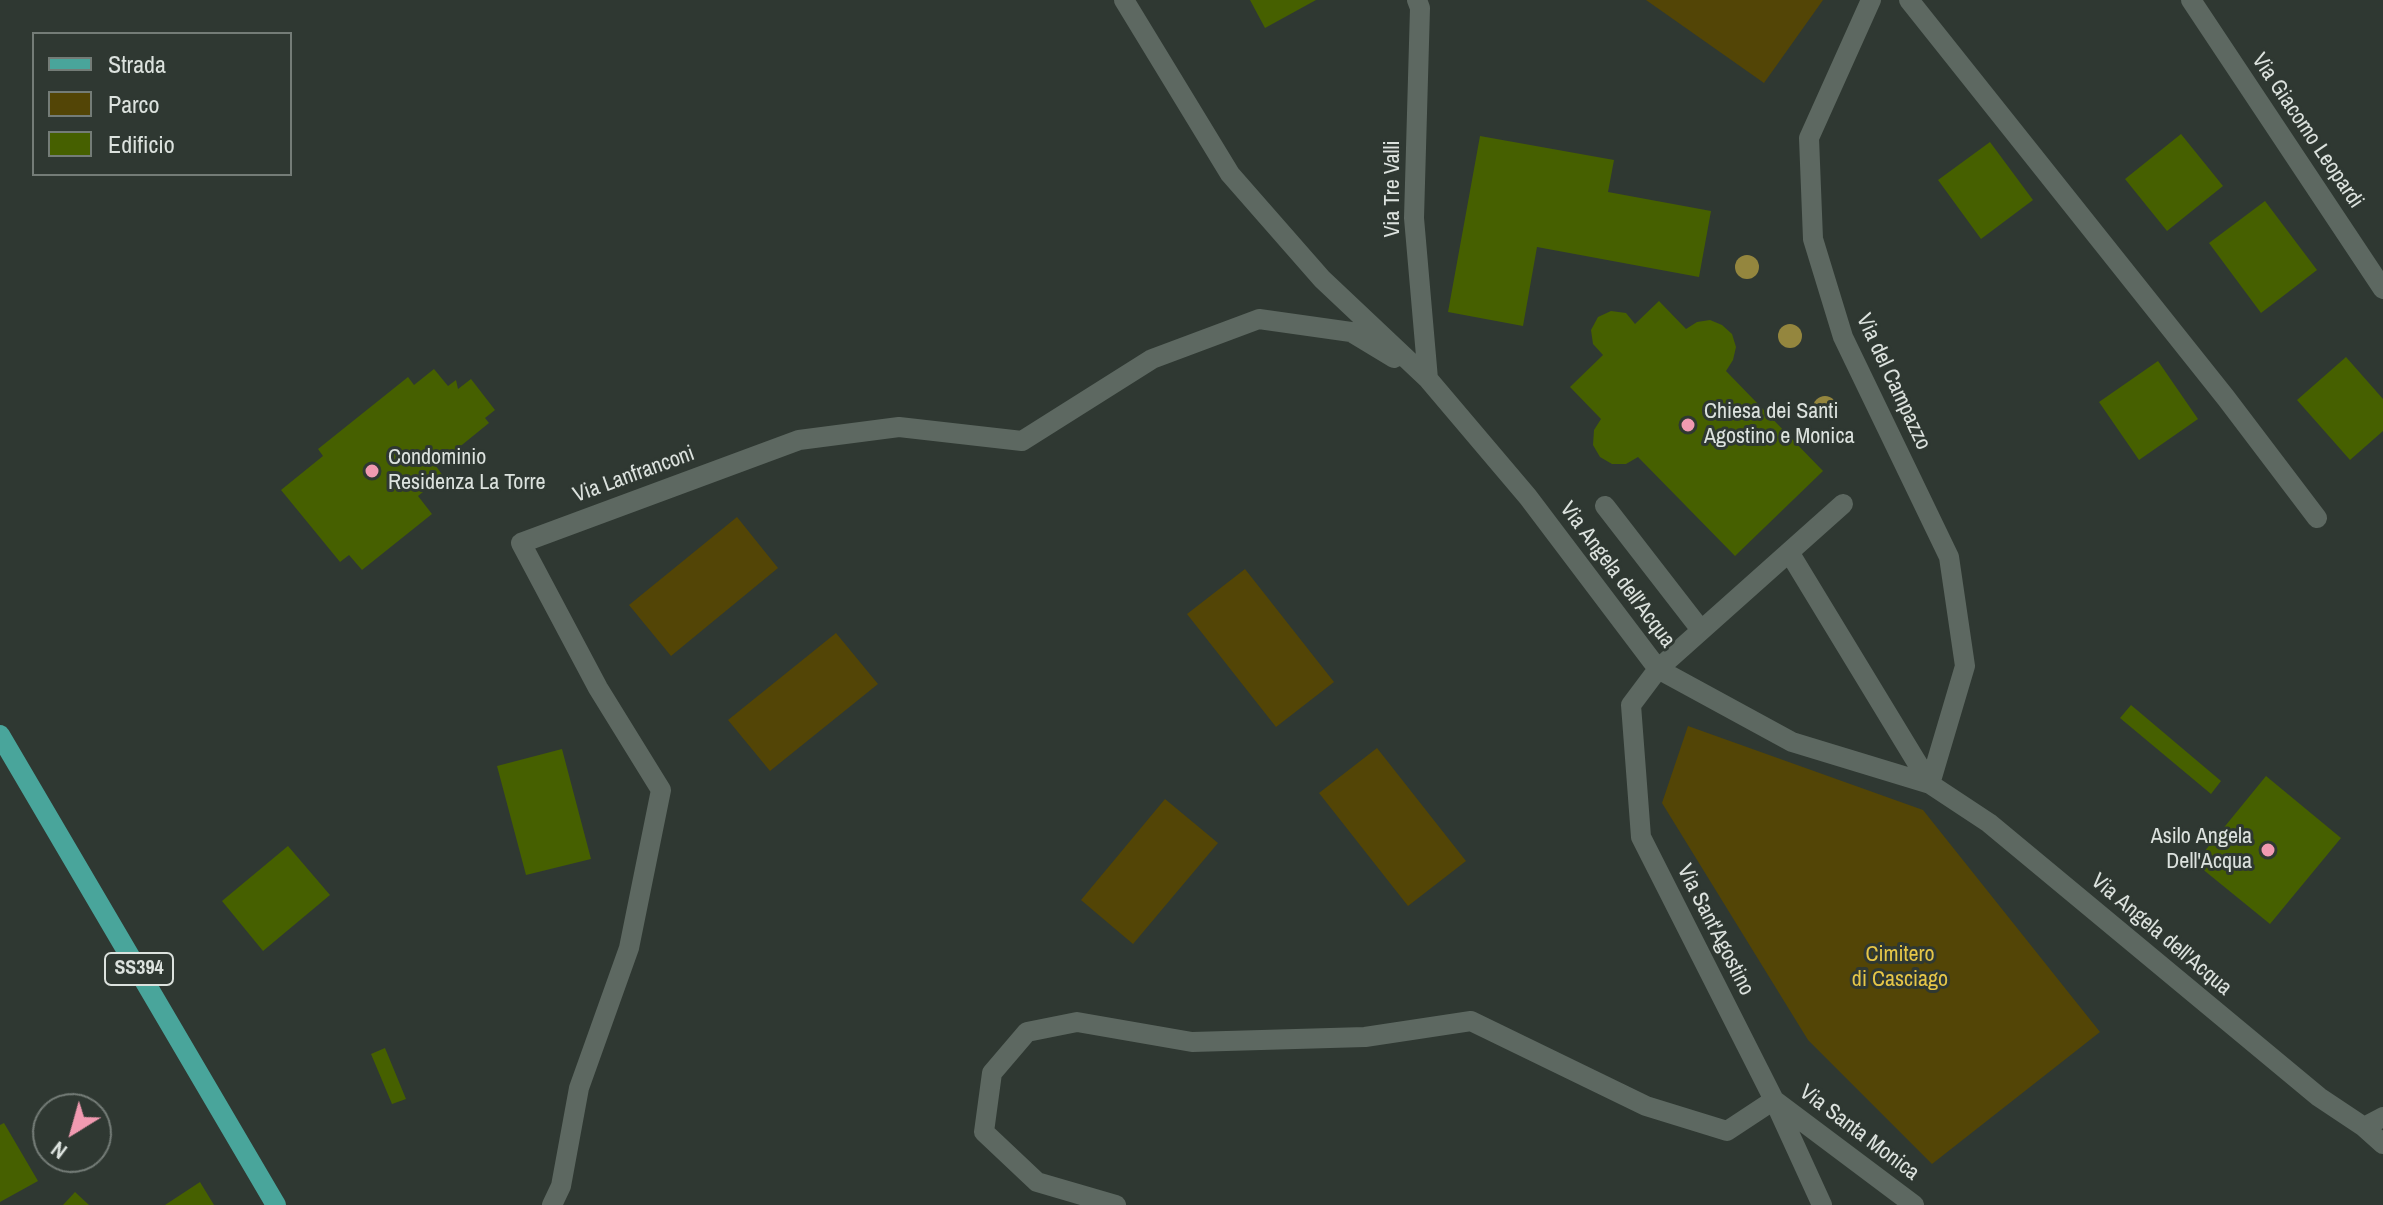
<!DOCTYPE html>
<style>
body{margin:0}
#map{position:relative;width:2383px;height:1205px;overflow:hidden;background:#2f3832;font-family:"Archivo Narrow",sans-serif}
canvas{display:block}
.legend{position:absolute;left:32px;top:32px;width:260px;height:144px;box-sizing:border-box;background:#2f3832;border:2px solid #747c77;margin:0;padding:10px 14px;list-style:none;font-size:24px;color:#dce2de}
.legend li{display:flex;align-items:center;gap:16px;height:40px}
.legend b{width:40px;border:2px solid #747c77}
.north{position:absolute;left:32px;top:1093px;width:80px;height:80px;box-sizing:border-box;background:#2f3832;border:2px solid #747c77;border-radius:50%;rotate:217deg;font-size:22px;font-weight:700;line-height:32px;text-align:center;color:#dce2de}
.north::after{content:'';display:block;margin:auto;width:28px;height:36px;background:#f19ab1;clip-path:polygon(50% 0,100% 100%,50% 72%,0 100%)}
</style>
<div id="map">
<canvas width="2383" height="1205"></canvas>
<ul class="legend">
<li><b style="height:10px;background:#49a59b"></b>Strada</li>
<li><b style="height:22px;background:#534506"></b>Parco</li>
<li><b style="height:22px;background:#466000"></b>Edificio</li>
</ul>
<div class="north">N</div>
</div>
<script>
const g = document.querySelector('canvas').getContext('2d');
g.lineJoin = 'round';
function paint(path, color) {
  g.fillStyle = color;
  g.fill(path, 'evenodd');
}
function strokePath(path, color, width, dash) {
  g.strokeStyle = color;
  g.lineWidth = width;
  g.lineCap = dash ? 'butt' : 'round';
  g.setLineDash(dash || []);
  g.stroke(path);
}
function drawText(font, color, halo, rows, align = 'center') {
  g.font = font + ' "Archivo Narrow",sans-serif';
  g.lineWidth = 6;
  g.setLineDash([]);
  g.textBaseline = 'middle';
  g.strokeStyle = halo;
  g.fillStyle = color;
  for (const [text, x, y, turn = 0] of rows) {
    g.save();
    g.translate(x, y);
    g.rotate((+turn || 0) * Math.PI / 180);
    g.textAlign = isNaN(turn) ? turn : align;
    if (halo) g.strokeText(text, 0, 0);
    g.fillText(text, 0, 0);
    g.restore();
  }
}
paint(new Path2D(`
 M 1646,0 L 1823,0 L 1764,83 Z
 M 737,517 L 778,568 L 671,656 L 629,605 Z
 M 1245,569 L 1334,682 L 1276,727 L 1187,614 Z
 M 836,633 L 878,684 L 770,771 L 728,720 Z
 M 1688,726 L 1923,810 L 2100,1032 L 1932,1164 L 1808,1040 L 1662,803 Z
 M 1377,748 L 1466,861 L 1408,906 L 1319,793 Z
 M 1165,799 L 1218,843 L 1133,944 L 1081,900 Z`), '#534506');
paint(new Path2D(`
 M 1250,0 L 1316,0 L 1265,28 Z
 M 2181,134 L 2223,186 L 2167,231 L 2125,179 Z
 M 1480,136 L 1614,160 L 1608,192 L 1711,211 L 1699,277 L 1537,247 L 1523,326 L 1448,312 Z
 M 1990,142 L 2033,200 L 1981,239 L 1938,180 Z
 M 2265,201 L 2317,270 L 2261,313 L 2209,243 Z
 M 1659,301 L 1686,329 L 1697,322 L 1710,320 L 1722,325 L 1732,334 L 1736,347 L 1733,360 L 1726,371 L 1823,471 L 1735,556 L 1638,457 L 1626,464 L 1612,464 L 1600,457 L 1593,445 L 1594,430 L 1601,419 L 1570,387 L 1603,355 L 1593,344 L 1591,330 L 1598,317 L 1611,311 L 1626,313 L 1635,324 Z
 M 2346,357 L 2383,399 L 2383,431 L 2350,460 L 2297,400 Z
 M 2158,361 L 2198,419 L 2139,460 L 2099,402 Z
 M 434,369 L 448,386 L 456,380 L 458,389 L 471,379 L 495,410 L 485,418 L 489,423 L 436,466 L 443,476 L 418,496 L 432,514 L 362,570 L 349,555 L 340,562 L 281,490 L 323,456 L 318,449 L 408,377 L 414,385 Z
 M 2131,705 L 2221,781 L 2211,794 L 2120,718 Z
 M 562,749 L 591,859 L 526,875 L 497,766 Z
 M 2266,776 L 2341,838 L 2270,924 L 2195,863 Z
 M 288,846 L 330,895 L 263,951 L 222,901 Z
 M 385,1048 L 406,1099 L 392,1104 L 371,1054 Z
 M 4,1123 L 38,1181 L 0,1202 L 0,1125 Z
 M 200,1182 L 214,1205 L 165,1205 Z
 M 75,1192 L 89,1205 L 63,1205 Z`), '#466000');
strokePath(new Path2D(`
 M 1124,0 L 1230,174 L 1322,279 L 1428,379 L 1528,497 L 1658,669 L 1792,742 L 1930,784 L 1989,823 L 2319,1097 L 2364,1127 L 2383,1144
 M 1417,0 L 1420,8 L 1414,218 L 1428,379
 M 1871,0 L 1809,138 L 1813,239 L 1843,337 L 1949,557 L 1965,666 L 1930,784
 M 1909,0 L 2226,398 L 2317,518
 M 2191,0 L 2383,289
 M 1605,506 L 1701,630
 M 1789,552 L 1930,784
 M 2364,1127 L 2383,1117
 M 552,1205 L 561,1186 L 579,1088 L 629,948 L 661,790 L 598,688 L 521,543 L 799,440 L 899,427 L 1022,441 L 1152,359 L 1259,319 L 1351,332 L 1394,358
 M 1116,1205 L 1037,1182 L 984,1132 L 992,1073 L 1027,1032 L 1077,1022 L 1192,1042 L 1365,1037 L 1471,1021 L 1646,1106 L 1727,1131 L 1774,1100 L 1914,1205
 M 1822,1205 L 1774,1100 L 1641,837 L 1631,705 L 1658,669 L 1843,504`), '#5d6861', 20);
strokePath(new Path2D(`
 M 0,735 L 276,1205`), '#49a59b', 20);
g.fillStyle = '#94863e';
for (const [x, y] of [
 [1747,267],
 [1790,336],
 [1825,408]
]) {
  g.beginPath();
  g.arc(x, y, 12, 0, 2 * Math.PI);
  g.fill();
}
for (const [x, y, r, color] of [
 [1688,425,8,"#f19ab1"],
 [372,471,8,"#f19ab1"],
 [2268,850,8,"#f19ab1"]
]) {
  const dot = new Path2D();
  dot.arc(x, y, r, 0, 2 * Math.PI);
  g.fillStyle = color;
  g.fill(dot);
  strokePath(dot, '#2f3832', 3);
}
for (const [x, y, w] of [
 [139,969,68]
]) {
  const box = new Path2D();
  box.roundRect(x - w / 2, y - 16, w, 32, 6);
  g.fillStyle = '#2f3832';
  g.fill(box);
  strokePath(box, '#dce2de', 2);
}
drawText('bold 20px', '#dce2de', null, [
 ["SS394",139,969]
]);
drawText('22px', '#dce2de', '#2f3832', [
 ["Via Giacomo Leopardi",2307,131,56],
 ["Via Tre Valli",1393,189,-90],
 ["Via del Campazzo",1893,382,65],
 ["Via Lanfranconi",634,475,-20],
 ["Via Angela dell'Acqua",1617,575,53],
 ["Via Sant'Agostino",1715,930,63],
 ["Via Angela dell'Acqua",2161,935,40],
 ["Via Santa Monica",1859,1133,37]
]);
drawText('22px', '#dce2de', '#2f3832', [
 ["Chiesa dei Santi",1704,412],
 ["Agostino e Monica",1704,437],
 ["Condominio",388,458],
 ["Residenza La Torre",388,483],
 ["Asilo Angela",2252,837,"right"],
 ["Dell'Acqua",2252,862,"right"]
], 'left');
drawText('22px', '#e6c647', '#2f3832', [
 ["Cimitero",1900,955],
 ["di Casciago",1900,980]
]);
</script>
